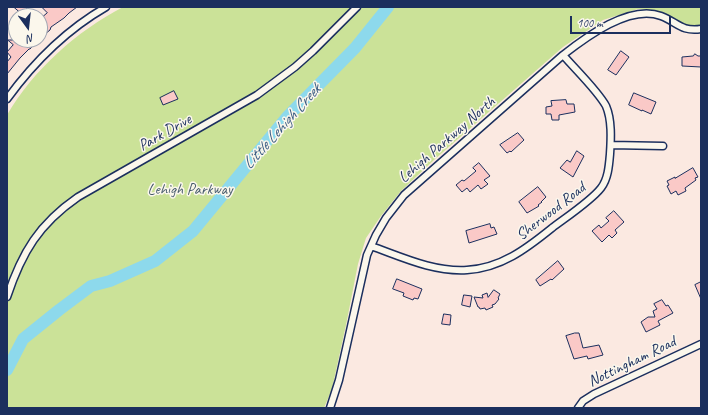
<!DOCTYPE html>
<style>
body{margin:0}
#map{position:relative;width:708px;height:415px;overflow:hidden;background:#fbe9e1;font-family:Caveat,sans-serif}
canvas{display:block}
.frame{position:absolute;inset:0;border:8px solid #1b2f5e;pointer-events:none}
.north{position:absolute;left:8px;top:8px;width:40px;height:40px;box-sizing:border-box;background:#fbf7ec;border:1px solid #a1a7b3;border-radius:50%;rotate:165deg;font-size:11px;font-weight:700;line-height:16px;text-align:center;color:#1b2f5e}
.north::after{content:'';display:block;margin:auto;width:14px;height:18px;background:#1b2f5e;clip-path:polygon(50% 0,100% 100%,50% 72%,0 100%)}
.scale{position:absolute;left:570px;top:16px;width:101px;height:18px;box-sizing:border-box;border:2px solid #1b2f5e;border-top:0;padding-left:5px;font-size:12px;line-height:14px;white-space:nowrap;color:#1b2f5e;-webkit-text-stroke:3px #fbf7ec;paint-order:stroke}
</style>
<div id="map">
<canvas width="708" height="415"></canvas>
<div class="frame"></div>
<div class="north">N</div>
<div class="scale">100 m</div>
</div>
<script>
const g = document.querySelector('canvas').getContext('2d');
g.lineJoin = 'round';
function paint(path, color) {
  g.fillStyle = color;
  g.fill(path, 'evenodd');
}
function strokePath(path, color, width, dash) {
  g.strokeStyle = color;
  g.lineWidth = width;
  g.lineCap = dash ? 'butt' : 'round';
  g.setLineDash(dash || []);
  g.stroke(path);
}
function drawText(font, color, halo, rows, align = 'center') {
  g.font = font + ' Caveat,sans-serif';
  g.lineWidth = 3;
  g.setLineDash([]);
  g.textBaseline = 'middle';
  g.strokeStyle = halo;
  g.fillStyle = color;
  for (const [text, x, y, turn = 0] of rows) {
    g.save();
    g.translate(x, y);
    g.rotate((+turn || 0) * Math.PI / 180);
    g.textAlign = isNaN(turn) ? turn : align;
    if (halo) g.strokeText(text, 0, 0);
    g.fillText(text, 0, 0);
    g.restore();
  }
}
paint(new Path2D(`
 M 123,7 L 701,7 L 701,25 L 692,27 L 673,20 L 657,11 L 638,9 L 603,20 L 563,47 L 434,160 L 401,191 L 381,216 L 366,238 L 358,264 L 346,325 L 332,389 L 324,408 L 7,408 L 7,115 C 33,70 77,31 123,7 Z`), '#cbe298');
strokePath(new Path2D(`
 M 7,370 L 23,339 L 59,310 L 91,286 L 110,281 L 155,261 L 193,231 L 287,117 L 355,48 L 388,7`), '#8dd9ec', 12);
const building = new Path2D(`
 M 14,7 L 28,7 L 25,10 L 30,16 L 17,16 L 20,13 Z
 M 42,7 L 77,7 L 69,13 L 64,18 L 51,27 L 50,30 L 40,38 L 40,19 L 47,13 Z
 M 8,40 L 38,40 L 30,49 L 29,49 L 20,58 L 7,74 L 7,62 L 11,57 L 7,52 L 13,45 Z
 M 621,51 L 629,57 L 616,75 L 608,70 Z
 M 695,54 L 698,56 L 701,56 L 701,67 L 682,66 L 682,57 L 693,56 Z
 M 174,91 L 178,99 L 163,105 L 160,98 Z
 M 634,93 L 656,102 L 651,114 L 642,110 L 642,111 L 629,105 Z
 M 566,100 L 567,104 L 574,104 L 575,112 L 559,115 L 559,120 L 552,120 L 551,114 L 546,114 L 546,107 L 552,106 L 551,101 Z
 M 518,133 L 524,140 L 511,152 L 510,151 L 507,153 L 500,145 Z
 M 577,151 L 584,156 L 573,177 L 560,168 L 567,160 L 570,162 Z
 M 479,163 L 490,176 L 484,180 L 488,184 L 481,189 L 478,185 L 470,192 L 467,188 L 462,192 L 456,185 L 462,180 L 464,181 L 476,171 L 473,168 Z
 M 693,168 L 698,177 L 695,178 L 696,180 L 685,188 L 686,191 L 678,195 L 676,191 L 671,194 L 667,186 L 669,185 L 667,181 L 675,177 L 675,178 Z
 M 538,187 L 546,197 L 541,202 L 542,202 L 538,205 L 539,206 L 527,213 L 519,202 Z
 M 614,211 L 624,222 L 615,230 L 617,233 L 612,238 L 609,235 L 602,242 L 592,231 L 599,225 L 601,228 L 609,221 L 606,218 Z
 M 490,224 L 491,228 L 494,227 L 497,234 L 469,243 L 466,231 Z
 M 558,261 L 564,269 L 552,280 L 551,279 L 540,286 L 536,280 Z
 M 397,279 L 422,289 L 418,299 L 414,298 L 413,300 L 403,296 L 404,293 L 393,289 Z
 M 701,282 L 701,299 L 695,285 Z
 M 494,290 L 500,294 L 498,298 L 499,299 L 495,304 L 492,305 L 493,307 L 486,310 L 485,308 L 480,309 L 479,307 L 478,307 L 474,297 L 483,298 L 482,295 L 487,293 L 488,297 Z
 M 464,295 L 472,296 L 470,307 L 462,305 Z
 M 662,300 L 666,306 L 668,305 L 673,313 L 658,321 L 660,325 L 646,332 L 641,322 L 648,317 L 655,317 L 653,311 L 657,309 L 654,304 Z
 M 444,314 L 451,315 L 450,325 L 442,324 Z
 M 575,333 L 579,333 L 583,348 L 599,345 L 603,355 L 588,359 L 587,356 L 574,359 L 566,336 Z`);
paint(building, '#fac9c7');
strokePath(building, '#1b2f5e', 1);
const street = new Path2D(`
 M 7,99 C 34,62 66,30 106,7
 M 611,145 L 663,146
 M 371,246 C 402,257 433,272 467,270 C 501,268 526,249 552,228 C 565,218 591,201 601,188 C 608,179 609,166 610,154 C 611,139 612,120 606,106 C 598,91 575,69 563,55
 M 7,297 C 22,252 39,224 78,197 L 257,95 L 295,67 L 313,51 L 357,7
 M 330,408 L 339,380 L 367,255 L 376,235 L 386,218 L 404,195 L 563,55 C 586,37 630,4 661,16 C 677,22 681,32 701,29
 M 578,408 L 583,401 L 594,394 L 701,344`);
strokePath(street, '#1b2f5e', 9);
strokePath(street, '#fbf7ec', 6);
drawText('16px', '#1b2f5e', '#fbf7ec', [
 ["Park Drive",165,133,-30],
 ["Lehigh Parkway North",447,140,-41],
 ["Sherwood Road",551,212,-38],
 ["Nottingham Road",632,362,-26]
]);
drawText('16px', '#475c6c', '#fbf7ec', [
 ["Lehigh Parkway",190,190]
]);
drawText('italic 17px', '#385a82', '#fbf7ec', [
 ["Little Lehigh Creek",282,127,-48]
]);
</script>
